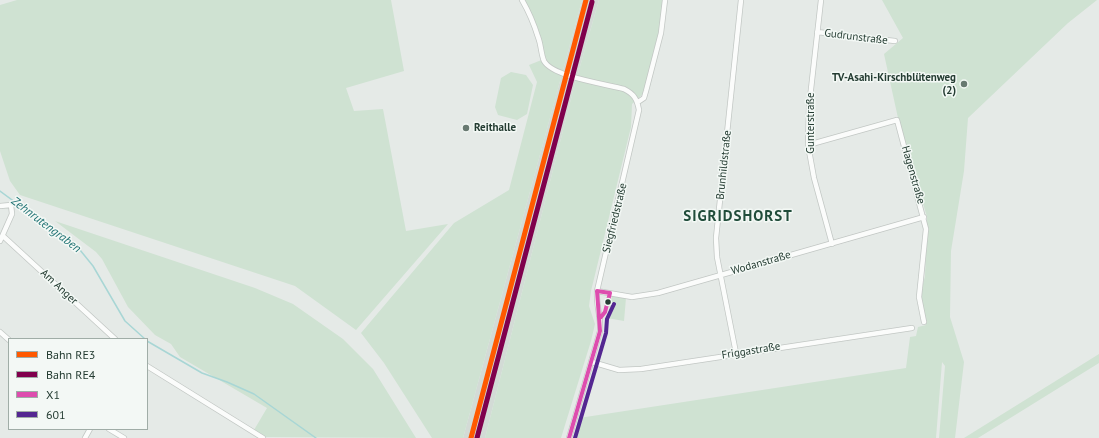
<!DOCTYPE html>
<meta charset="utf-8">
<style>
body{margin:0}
#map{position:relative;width:1099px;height:438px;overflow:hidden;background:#e5eae7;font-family:"PT Sans",sans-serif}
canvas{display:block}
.legend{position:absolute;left:8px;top:338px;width:140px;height:92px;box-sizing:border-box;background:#f3f8f5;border:1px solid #a0ada7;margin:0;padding:5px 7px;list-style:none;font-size:12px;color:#243c32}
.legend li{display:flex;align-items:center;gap:8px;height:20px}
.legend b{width:20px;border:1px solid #a0ada7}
</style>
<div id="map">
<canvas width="1099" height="438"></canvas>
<ul class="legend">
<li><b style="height:5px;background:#ff5900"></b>Bahn RE3</li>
<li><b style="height:5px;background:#80004d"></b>Bahn RE4</li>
<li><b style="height:5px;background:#dd4dae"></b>X1</li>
<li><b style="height:5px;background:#542791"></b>601</li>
</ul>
</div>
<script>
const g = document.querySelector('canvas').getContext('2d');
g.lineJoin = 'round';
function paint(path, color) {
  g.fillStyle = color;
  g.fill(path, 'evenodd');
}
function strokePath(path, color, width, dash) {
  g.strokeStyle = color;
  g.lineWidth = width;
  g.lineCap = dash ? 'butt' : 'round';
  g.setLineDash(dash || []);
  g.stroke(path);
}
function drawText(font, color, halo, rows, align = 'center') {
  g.font = font + ' "PT Sans",sans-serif';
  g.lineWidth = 3;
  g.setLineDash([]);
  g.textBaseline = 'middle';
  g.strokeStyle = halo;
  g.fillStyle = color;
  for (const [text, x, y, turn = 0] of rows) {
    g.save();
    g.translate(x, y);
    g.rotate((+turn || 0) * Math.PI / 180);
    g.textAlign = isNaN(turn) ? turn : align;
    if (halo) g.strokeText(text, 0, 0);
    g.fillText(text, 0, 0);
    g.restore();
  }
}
paint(new Path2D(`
 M 582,0 L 599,0 L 573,91 L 485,438 L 463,438 Z`), '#d3dbd6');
paint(new Path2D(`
 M 17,0 L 391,0 L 404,71 L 346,88 L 354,111 L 383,109 L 406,231 L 448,224 L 356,330 L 295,286 L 20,195 L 10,181 L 0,151 L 0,5 Z
 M 522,0 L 582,0 L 463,438 L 432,438 L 384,363 L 361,333 L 454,223 L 509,190 L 537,82 L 529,65 L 544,59 L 539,38 Z
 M 599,0 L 663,0 L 659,33 L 643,94 L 632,104 L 631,127 L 591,291 L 589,306 L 595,324 L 591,341 L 561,438 L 485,438 L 573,91 Z
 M 882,0 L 1097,0 L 1068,23 L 968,118 L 964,171 L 951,251 L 950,317 L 964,362 L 955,438 L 939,438 L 945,366 L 942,362 L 936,438 L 573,438 L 579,418 L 906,368 L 910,337 L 916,336 L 918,327 L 926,325 L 920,296 L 925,276 L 927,217 L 898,118 L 884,54 L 903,38 Z
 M 511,72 L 526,75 L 533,85 L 527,114 L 517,120 L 498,115 L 495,107 L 501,78 Z
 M 55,221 L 255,288 L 293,304 L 343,339 L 373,369 L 416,438 L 266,437 L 254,430 L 267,408 L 180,357 L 171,344 L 155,335 L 128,307 L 102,259 L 96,252 Z
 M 612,296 L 626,298 L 624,321 L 607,318 Z
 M 1099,354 L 1099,363 L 978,438 L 964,438 Z`), '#cfe2d2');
strokePath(new Path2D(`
 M 0,191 L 80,250 L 93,266 L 125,321 L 145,339
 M 147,341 L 202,373 L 227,382 L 254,394 L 316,438`), '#a8d6d5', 1.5);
const minor = new Path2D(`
 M 522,0 C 529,12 534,24 538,37 C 541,44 541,54 544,61 C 553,77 606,84 624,89 C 634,94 637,99 639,110 L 597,291 C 596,305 601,317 600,331 L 569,438
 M 821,0 L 809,107 L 808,145 L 814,178 L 832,244
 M 817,32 L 895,41
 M 638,102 L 644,98 L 646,91 L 661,33 L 665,0
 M 808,145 L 897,120 L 926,229 L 919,297 L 924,322
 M 0,206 L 11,205 L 12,214 L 0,241
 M 3,236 L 115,339
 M 597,291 L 632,297 L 658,293 L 924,217
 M 0,332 L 9,340
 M 736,353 L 717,257 L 716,238 L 741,0
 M 592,362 L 619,370 L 641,369 L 912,328
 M 147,366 L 263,438
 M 109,429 L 124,438
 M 85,438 L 90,429`);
strokePath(minor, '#c2c7c4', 6);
strokePath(minor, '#fbfcfb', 4.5);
strokePath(new Path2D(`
 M 569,438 L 600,331 L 597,291 L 610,293 L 605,312 L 601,317`), '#dd4dae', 4);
strokePath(new Path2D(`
 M 575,438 L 606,333 L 607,319 L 614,304`), '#542791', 4);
strokePath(new Path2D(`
 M 471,438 L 586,0`), '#ff5900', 5);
strokePath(new Path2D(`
 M 477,438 L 592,2`), '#80004d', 5);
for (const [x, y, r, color] of [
 [964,84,4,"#687971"],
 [466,128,4,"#687971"],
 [608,302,3.5,"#243c32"]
]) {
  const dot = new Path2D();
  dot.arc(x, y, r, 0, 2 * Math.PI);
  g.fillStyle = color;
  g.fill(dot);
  strokePath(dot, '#f3f8f5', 1.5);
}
drawText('11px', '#243c32', '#f3f8f5', [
 ["Gudrunstraße",856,37,7],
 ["Gunterstraße",811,123,-90],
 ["Brunhildstraße",724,165,-84],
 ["Hagenstraße",913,175,74],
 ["Siegfriedstraße",615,218,-76],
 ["Wodanstraße",761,263,-16],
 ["Am Anger",59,287,43],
 ["Friggastraße",751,351,-9]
]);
drawText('bold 11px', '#243c32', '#f3f8f5', [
 ["TV-Asahi-Kirschblütenweg",956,78],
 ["(2)",956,91],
 ["Reithalle",474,128,"left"]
], 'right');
drawText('italic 12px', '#217374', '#f3f8f5', [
 ["Zehnrutengraben",46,225,37]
]);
g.letterSpacing = '1px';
drawText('bold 15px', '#214d3b', '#f3f8f5', [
 ["SIGRIDSHORST",738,217]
]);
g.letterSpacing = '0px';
</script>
